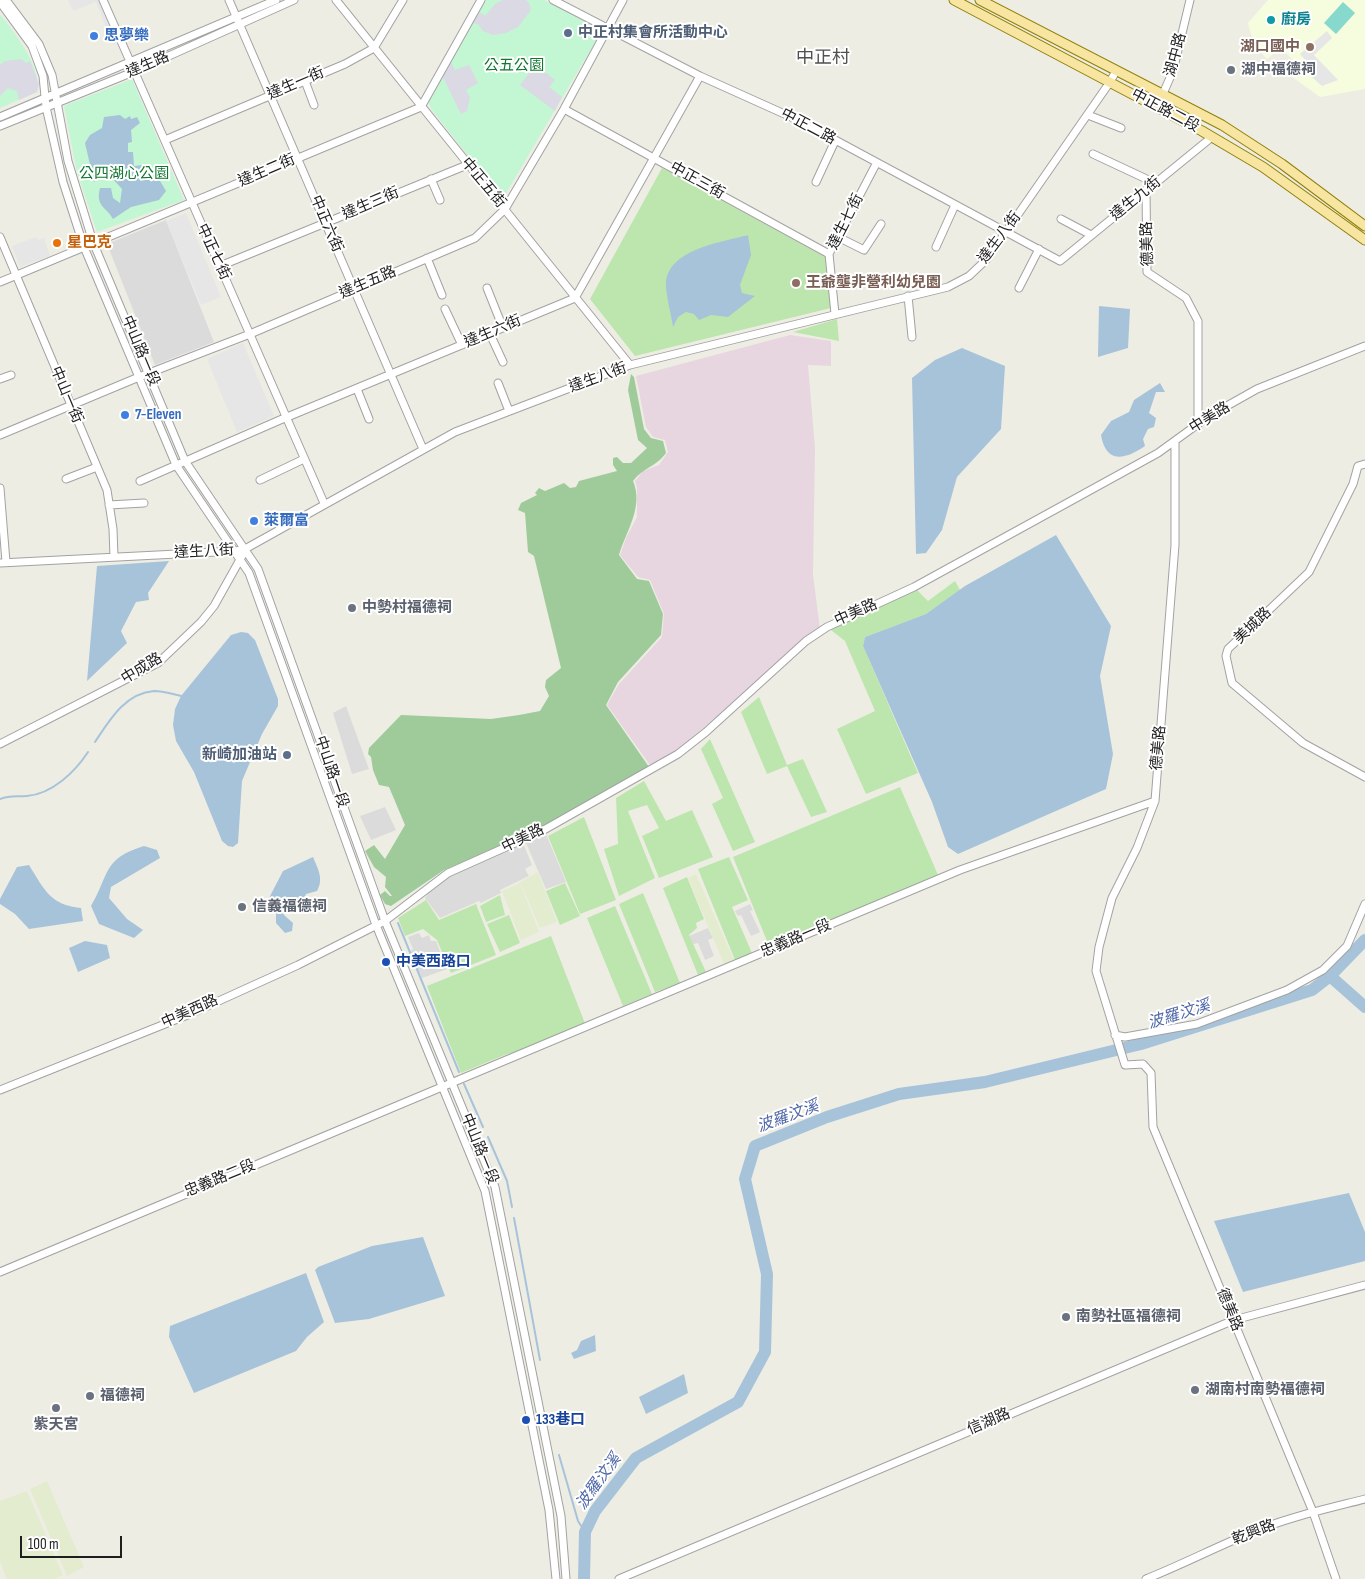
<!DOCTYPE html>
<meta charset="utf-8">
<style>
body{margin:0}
#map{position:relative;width:1365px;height:1579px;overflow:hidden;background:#eeede4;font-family:"Sofia Sans Condensed",sans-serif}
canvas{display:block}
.scale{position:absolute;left:20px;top:1536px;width:102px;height:22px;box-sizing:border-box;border:2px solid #1e1e1e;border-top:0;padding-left:6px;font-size:15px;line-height:18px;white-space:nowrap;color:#1e1e1e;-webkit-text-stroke:4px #fff;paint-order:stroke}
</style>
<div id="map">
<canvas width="1365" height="1579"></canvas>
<div class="scale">100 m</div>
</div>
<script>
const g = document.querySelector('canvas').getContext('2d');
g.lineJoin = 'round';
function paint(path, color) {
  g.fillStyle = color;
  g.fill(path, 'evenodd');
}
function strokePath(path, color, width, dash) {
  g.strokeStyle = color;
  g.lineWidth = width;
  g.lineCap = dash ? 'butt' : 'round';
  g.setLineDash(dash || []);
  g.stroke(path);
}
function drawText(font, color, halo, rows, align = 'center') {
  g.font = font + ' "Sofia Sans Condensed","Noto Sans TC",sans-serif';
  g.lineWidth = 4;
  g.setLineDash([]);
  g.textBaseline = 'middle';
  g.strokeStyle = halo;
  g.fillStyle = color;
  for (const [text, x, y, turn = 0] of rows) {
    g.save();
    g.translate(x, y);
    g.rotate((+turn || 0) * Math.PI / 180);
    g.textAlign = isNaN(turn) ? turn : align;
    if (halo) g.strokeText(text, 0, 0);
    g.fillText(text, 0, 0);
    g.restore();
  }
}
paint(new Path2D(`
 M 166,220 L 214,342 L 155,365 L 107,244 Z
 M 346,706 L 369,769 L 352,774 L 333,713 Z
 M 385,807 L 396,830 L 371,840 L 360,816 Z
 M 546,834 L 566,882 L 546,889 L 526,843 Z
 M 523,843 L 532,865 L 525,869 L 529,876 L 500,890 L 501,893 L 481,903 L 479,901 L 440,918 L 425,898 L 433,886 L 447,874 Z
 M 750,904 L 753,910 L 750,911 L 760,932 L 751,936 L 741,915 L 738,916 L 735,911 Z
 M 708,928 L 713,938 L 708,940 L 714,956 L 705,960 L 698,943 L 693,944 L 689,936 Z
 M 419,933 L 422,938 L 429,935 L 431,941 L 436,941 L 447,969 L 422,978 L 409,952 L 413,949 L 408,937 Z`), '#dcdbdb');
paint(new Path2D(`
 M 790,335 L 831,341 L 831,366 L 808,365 L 815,448 L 813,575 L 820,629 L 676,751 L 650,765 L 607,705 L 619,684 L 662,637 L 664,614 L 650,580 L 638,577 L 620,555 L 626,538 L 637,517 L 637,487 L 635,481 L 643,471 L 659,465 L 668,452 L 665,440 L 653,437 L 646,427 L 636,376 Z`), '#e7d6e0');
paint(new Path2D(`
 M 1268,0 L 1365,0 L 1365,89 L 1320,97 L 1284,71 L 1295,62 L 1286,53 L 1279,49 L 1267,59 L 1254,45 L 1248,23 Z`), '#f6fdde');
paint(new Path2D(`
 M 538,872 L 557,922 L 540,928 L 520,882 Z
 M 696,874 L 734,960 L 724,964 L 688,878 Z
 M 520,883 L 539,932 L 521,940 L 502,891 Z
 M 47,1481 L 84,1567 L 67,1576 L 30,1489 Z
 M 27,1491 L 63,1575 L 55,1579 L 7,1579 L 0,1562 L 0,1501 Z`), '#e4ecd0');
paint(new Path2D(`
 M 662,168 L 825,257 L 831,308 L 635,356 L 590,299 Z
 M 837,319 L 839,341 L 793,332 Z
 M 955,581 L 960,590 L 926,614 L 865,637 L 863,646 L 918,773 L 866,794 L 837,729 L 875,711 L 845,641 L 827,627 L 914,587 L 928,601 Z
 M 759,697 L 787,765 L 803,759 L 827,812 L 811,817 L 787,766 L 767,774 L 741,712 Z
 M 710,739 L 755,842 L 733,851 L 712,804 L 723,798 L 701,749 Z
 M 644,781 L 666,821 L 692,810 L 713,857 L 659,878 L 642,836 L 659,828 L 647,805 L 628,811 L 655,878 L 619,896 L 604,849 L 618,844 L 616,798 Z
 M 900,787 L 938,875 L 769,946 L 733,857 Z
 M 584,817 L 616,900 L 580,914 L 548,836 Z
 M 729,857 L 748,900 L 732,907 L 752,953 L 735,960 L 698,869 Z
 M 687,877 L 704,919 L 696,923 L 697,928 L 689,935 L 706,972 L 698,975 L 663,888 Z
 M 565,883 L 580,916 L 560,925 L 546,891 Z
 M 643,893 L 680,983 L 655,992 L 619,904 Z
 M 500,895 L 505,915 L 486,922 L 480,906 Z
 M 426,900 L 439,920 L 476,904 L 496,955 L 451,973 L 437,940 L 423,929 L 405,936 L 398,918 Z
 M 615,906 L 652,994 L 623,1006 L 587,918 Z
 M 509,915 L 520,943 L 500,952 L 487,924 Z
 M 551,936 L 586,1026 L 526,1051 L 507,1054 L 461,1073 L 427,986 Z`), '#bce6ad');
paint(new Path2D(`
 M 631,374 L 634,377 L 644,429 L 651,438 L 663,441 L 666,453 C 655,468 645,466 633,481 C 644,507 626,531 619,555 L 637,579 L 649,581 L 663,614 L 661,635 L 618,682 L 606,705 L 649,767 L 531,833 L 444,870 L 391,906 L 385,904 L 380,895 L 385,891 L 390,896 L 392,896 L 385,887 L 386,877 L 374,867 L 365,851 L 374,845 L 385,859 L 405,825 L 389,787 L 379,785 L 373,770 L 371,757 L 368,754 L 369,748 L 401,715 L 491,719 L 519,715 L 540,711 L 549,696 L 545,687 L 546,680 L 561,668 L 534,556 L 528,552 L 525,513 L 518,510 L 521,503 L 537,495 L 535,493 L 539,488 L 545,491 L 564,483 L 570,488 L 576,487 L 579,481 L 617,471 L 613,465 L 613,458 L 617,457 L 623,463 L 631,463 L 647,448 L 638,440 L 628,390 Z`), '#9fcb9b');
paint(new Path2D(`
 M 486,0 L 544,0 L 598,29 L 598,37 L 505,195 L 497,192 L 431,109 L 428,101 Z
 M 0,14 C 14,32 43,68 37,92 L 0,108 Z
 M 132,79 L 184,200 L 97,232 L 77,172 L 64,106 Z`), '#c3f6d3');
paint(new Path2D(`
 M 1343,2 L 1355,13 L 1336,34 L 1324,23 Z`), '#86d9cc');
paint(new Path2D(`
 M 68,0 L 100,0 L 118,43 L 113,45 L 96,2 L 73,11 Z
 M 1327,31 L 1332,38 L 1314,55 L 1338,80 L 1322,86 L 1303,69 L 1308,63 L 1300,54 Z
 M 186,213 L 221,297 L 201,305 L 166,221 Z
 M 36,237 L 38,240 L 44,238 L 50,256 L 20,267 L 12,246 Z
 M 243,343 L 274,416 L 237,432 L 207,359 Z`), '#e6e6e6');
paint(new Path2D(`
 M 503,0 L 526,0 L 529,3 L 531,10 L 518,27 L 506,33 L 493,35 L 483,31 L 478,24 L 472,23 L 480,12 L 485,16 L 495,4 Z
 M 21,59 L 26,63 L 30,61 L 39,84 L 37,92 L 19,100 L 17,91 L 8,88 L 0,96 L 0,65 L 5,61 Z
 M 451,62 L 455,70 L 469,65 L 478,83 L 466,90 L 470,98 L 467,111 L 461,114 L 442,75 Z
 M 536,65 L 555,80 L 549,87 L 562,97 L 555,111 L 520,85 Z`), '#dbd9e4');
paint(new Path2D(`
 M 120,115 L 125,119 L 130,116 L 131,119 L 137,117 L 140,123 L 131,130 L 132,142 L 128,143 L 128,152 L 133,152 L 134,166 L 150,164 L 166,191 L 159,200 L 131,207 L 113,219 C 107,207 95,207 100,188 L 111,188 L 113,198 L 120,203 L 122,189 L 111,177 L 100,177 L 94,182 L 85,143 L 90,135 L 102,128 L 104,117 Z
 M 748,235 L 751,255 L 740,285 L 742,293 L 755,296 L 728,317 L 711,315 L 699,320 L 694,314 L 686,312 L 678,317 L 673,327 C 671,313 666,297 666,284 C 667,249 723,242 748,235 Z
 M 1099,306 L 1130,309 L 1128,348 L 1098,357 Z
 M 962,348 L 1005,366 L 1001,429 L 957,477 L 942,530 L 926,553 L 916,554 L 912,378 L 935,360 Z
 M 1160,383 L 1165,392 L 1156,392 L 1149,413 L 1156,418 L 1154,427 L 1148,429 L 1143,439 L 1145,446 C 1126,459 1106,465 1101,435 L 1111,421 L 1129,412 L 1134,400 Z
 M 1056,535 L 1111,626 L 1100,676 L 1113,754 L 1106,789 L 958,854 L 948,847 L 932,802 L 863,646 L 865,637 L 926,614 L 965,586 Z
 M 169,561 L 148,593 L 149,600 L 136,602 L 121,631 L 127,643 L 87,681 L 97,566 Z
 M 241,632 L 248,633 L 255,640 L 278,699 L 278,706 L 262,734 L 242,781 L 238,843 L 233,847 L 228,846 L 222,841 L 194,772 L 176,741 L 173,725 L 175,709 L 181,696 L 231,635 Z
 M 144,846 L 157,850 L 160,858 L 111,887 L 109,898 L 127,919 L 143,930 L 134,938 L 99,924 L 91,906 C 110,874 102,859 144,846 Z
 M 313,857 C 318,869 324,879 317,891 L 306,894 L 304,899 L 283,906 L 284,915 L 293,923 L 292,931 L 285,933 L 276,923 L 276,904 L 269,898 L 283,871 Z
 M 29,865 C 44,889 50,905 81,908 L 83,921 L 29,929 L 15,914 L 0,904 L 0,899 L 17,867 Z
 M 85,941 L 107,945 L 110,958 L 78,972 L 69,948 Z
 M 1349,1193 L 1365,1232 L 1365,1261 L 1243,1292 L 1214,1221 Z
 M 423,1237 L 445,1296 L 369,1319 L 335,1323 L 315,1270 L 318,1267 L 372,1246 Z
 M 306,1273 L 324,1322 L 307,1337 L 296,1351 L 194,1393 L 169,1337 L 170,1326 Z
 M 595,1335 L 596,1351 L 574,1359 L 571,1353 L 577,1350 L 581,1341 Z
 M 684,1374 L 688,1393 L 646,1414 L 639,1397 Z`), '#a7c3da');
strokePath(new Path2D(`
 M 95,742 C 109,721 125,693 154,691 C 163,691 173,694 181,696
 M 0,799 C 10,795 16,797 27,796 C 52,794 75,772 88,752
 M 398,923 L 459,1072
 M 464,1084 L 483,1127
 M 488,1137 L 507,1181 L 512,1207
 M 514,1218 L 540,1360
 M 559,1455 L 578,1521 L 585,1532`), '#a7c3da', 2);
strokePath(new Path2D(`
 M 1330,976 L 1365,1007
 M 584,1579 L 585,1532 L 595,1511 L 636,1458 L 738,1402 L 765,1352 L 767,1274 L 745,1179 L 755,1146 L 827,1117 L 899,1094 L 985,1082 L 1141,1044 L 1312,990 L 1330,976 L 1365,940`), '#a7c3da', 12);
const minor = new Path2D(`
 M 6,0 L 39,44 L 52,75 L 68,161 L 93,242 L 185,461 L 258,569 L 385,921 L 495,1187 L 561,1516 L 566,1579
 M 103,0 L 324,503
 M 229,0 L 423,449
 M 336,0 L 630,365
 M 553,0 L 700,76 L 800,121 L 1060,261 L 1212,137
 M 0,2 L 32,46 L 43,76 L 46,107 L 63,182 L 84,247 L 176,465 L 249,573 L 376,925 L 485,1191 L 549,1510 L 556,1579
 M 305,81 L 314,105
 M 1157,107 L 1173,71 L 1190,0
 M 564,109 L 829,254
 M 1088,115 L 1121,128
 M 0,117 L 276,0
 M 0,126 L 133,72 L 294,0
 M 165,140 L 345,64 L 374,48 L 403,0
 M 1093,154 L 1155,183
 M 431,179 L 440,200
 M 816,182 L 835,141
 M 1146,190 L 1147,272 L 1186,298 L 1198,321 L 1198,424
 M 1061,219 L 1091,235
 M 0,237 L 107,490 L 113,529 L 114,557
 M 838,237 L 864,250 L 881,224
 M 936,247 L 955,205
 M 427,258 L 442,295
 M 220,266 L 467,165
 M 0,282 L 421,107 L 481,0
 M 487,288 L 503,328
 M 1019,288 L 1039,249
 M 908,296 L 912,337
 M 445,309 L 462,345
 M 835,314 L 829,254 L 876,164
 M 490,334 L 503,362
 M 0,379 L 11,375
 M 498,383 L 509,411
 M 357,389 L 369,419
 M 0,435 L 139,377 L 250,334 L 475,238 L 505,209 L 564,109 L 623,0
 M 1175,441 L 1175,545 L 1155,801 L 1137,848 L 1112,898 L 1099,947 L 1096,971 L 1125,1065 L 1143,1064 L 1151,1073 L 1153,1127 L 1313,1512 L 1336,1579
 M 1365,464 L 1358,466 L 1353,484 L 1309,572 L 1228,649 L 1226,656 L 1232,683 L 1303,743 L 1365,777
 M 66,479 L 97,467
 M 260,480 L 304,459
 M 140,481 L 280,420 L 575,298 L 700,76
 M 0,488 L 6,562
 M 109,505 L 144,503
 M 0,563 L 236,551 L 245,549 L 455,432 L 630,365 L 948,287 L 969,276 L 987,259 L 1110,82 L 1116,71
 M 0,744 L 158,663 L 201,622 L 214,606 L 242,556
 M 1115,1035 L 1125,1037 L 1197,1024 L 1287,990 L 1323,970 L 1347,946 L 1365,904
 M 0,1090 L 190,1014 L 298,965 L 385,921 L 448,873 L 542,831 L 678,754 L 706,732 L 806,641 L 827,627 L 914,587 L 1058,508 L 1158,453 L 1209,416 L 1257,389 L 1365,346
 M 0,1272 L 960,870 L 1155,801
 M 619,1579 L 1234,1320 L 1365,1285
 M 1146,1579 C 1181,1565 1214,1548 1248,1534 C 1285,1518 1326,1509 1365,1499`);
const major = new Path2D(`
 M 954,0 L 1202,131 L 1263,167 L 1365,240
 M 980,0 L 1222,125 L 1282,164 L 1365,226`);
strokePath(minor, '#a2a2a2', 9);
strokePath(major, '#8f8008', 11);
strokePath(minor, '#fff', 7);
strokePath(major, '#f7e5a1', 9);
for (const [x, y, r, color] of [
 [1271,20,5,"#0f9aa8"],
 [568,33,5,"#5c6f8a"],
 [94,36,5,"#3f7fe0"],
 [1310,47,5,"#8d6e63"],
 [1231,70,5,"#6b7280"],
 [57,243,5,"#e8710a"],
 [796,283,5,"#8d6e63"],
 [125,415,5,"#3f7fe0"],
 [254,521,5,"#3f7fe0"],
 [352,608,5,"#6b7280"],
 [287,755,5,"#5c6f8a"],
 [242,907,5,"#6b7280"],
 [386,962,5,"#1a4fb4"],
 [1066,1317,5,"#6b7280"],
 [1195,1390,5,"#6b7280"],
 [90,1396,5,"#6b7280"],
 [56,1408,5,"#6b7280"],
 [526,1420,5,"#1a4fb4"]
]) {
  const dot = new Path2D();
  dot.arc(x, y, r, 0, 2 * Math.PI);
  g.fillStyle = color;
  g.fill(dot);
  strokePath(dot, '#fff', 2);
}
drawText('bold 15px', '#0d838f', '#fff', [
 ["廚房",1281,20]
], 'left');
drawText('bold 15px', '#4e5e75', '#fff', [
 ["中正村集會所活動中心",578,33],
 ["新崎加油站",277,755,"right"]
], 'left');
drawText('bold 15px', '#366cbe', '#fff', [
 ["思夢樂",104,36],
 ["7-Eleven",135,415],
 ["萊爾富",264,521]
], 'left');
drawText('bold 15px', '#785e54', '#fff', [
 ["湖口國中",1300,47],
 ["王爺壟非營利幼兒園",806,283,"left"]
], 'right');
drawText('15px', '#1e1e1e', '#fff', [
 ["湖中路",1176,55,-75],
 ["達生路",148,65,-23],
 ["達生一街",296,84,-23],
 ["中正路二段",1165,111,28],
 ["中正二路",808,127,28],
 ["達生二街",267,171,-23],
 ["中正三街",697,181,29],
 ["中正五街",483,183,50],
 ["達生九街",1136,199,-39],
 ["達生三街",371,204,-23],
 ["達生七街",846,222,-63],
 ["中正六街",326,224,67],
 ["達生八街",1000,238,-53],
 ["德美路",1148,244,-92],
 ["中正七街",213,252,65],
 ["達生五路",368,283,-23],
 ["達生六街",493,332,-23],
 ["中山路一段",140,351,67],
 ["達生八街",598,378,-20],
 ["中山一街",66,395,67],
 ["中美路",1210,418,-32],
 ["達生八街",204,552,-3],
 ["中美路",856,613,-24],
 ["美城路",1253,626,-44],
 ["中成路",142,669,-31],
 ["德美路",1159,748,-85],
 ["中山路一段",331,772,71],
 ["中美路",523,839,-26],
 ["忠義路一段",796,939,-23],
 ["中美西路",190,1012,-24],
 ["中山路一段",479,1149,68],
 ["忠義路二段",220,1179,-22],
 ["德美路",1229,1310,68],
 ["信湖路",989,1422,-23],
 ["乾興路",1254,1533,-21]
]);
drawText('15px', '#117630', '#fff', [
 ["公五公園",514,66],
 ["公四湖心公園",124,174]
]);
drawText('bold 15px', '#5b616d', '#fff', [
 ["湖中福德祠",1241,70],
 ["中勢村福德祠",362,608],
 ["信義福德祠",252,907],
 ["南勢社區福德祠",1076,1317],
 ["湖南村南勢福德祠",1205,1390],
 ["福德祠",100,1396],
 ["紫天宮",56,1425,"center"]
], 'left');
drawText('bold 15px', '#c56008', '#fff', [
 ["星巴克",67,243]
], 'left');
drawText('bold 15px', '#164399', '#fff', [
 ["中美西路口",396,962],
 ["133巷口",536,1420]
], 'left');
drawText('italic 16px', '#4f68a8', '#fff', [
 ["波羅汶溪",1179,1015,-17],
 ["波羅汶溪",788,1117,-20],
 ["波羅汶溪",599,1482,-54]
]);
drawText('18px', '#515151', '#fff', [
 ["中正村",823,58]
]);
</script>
